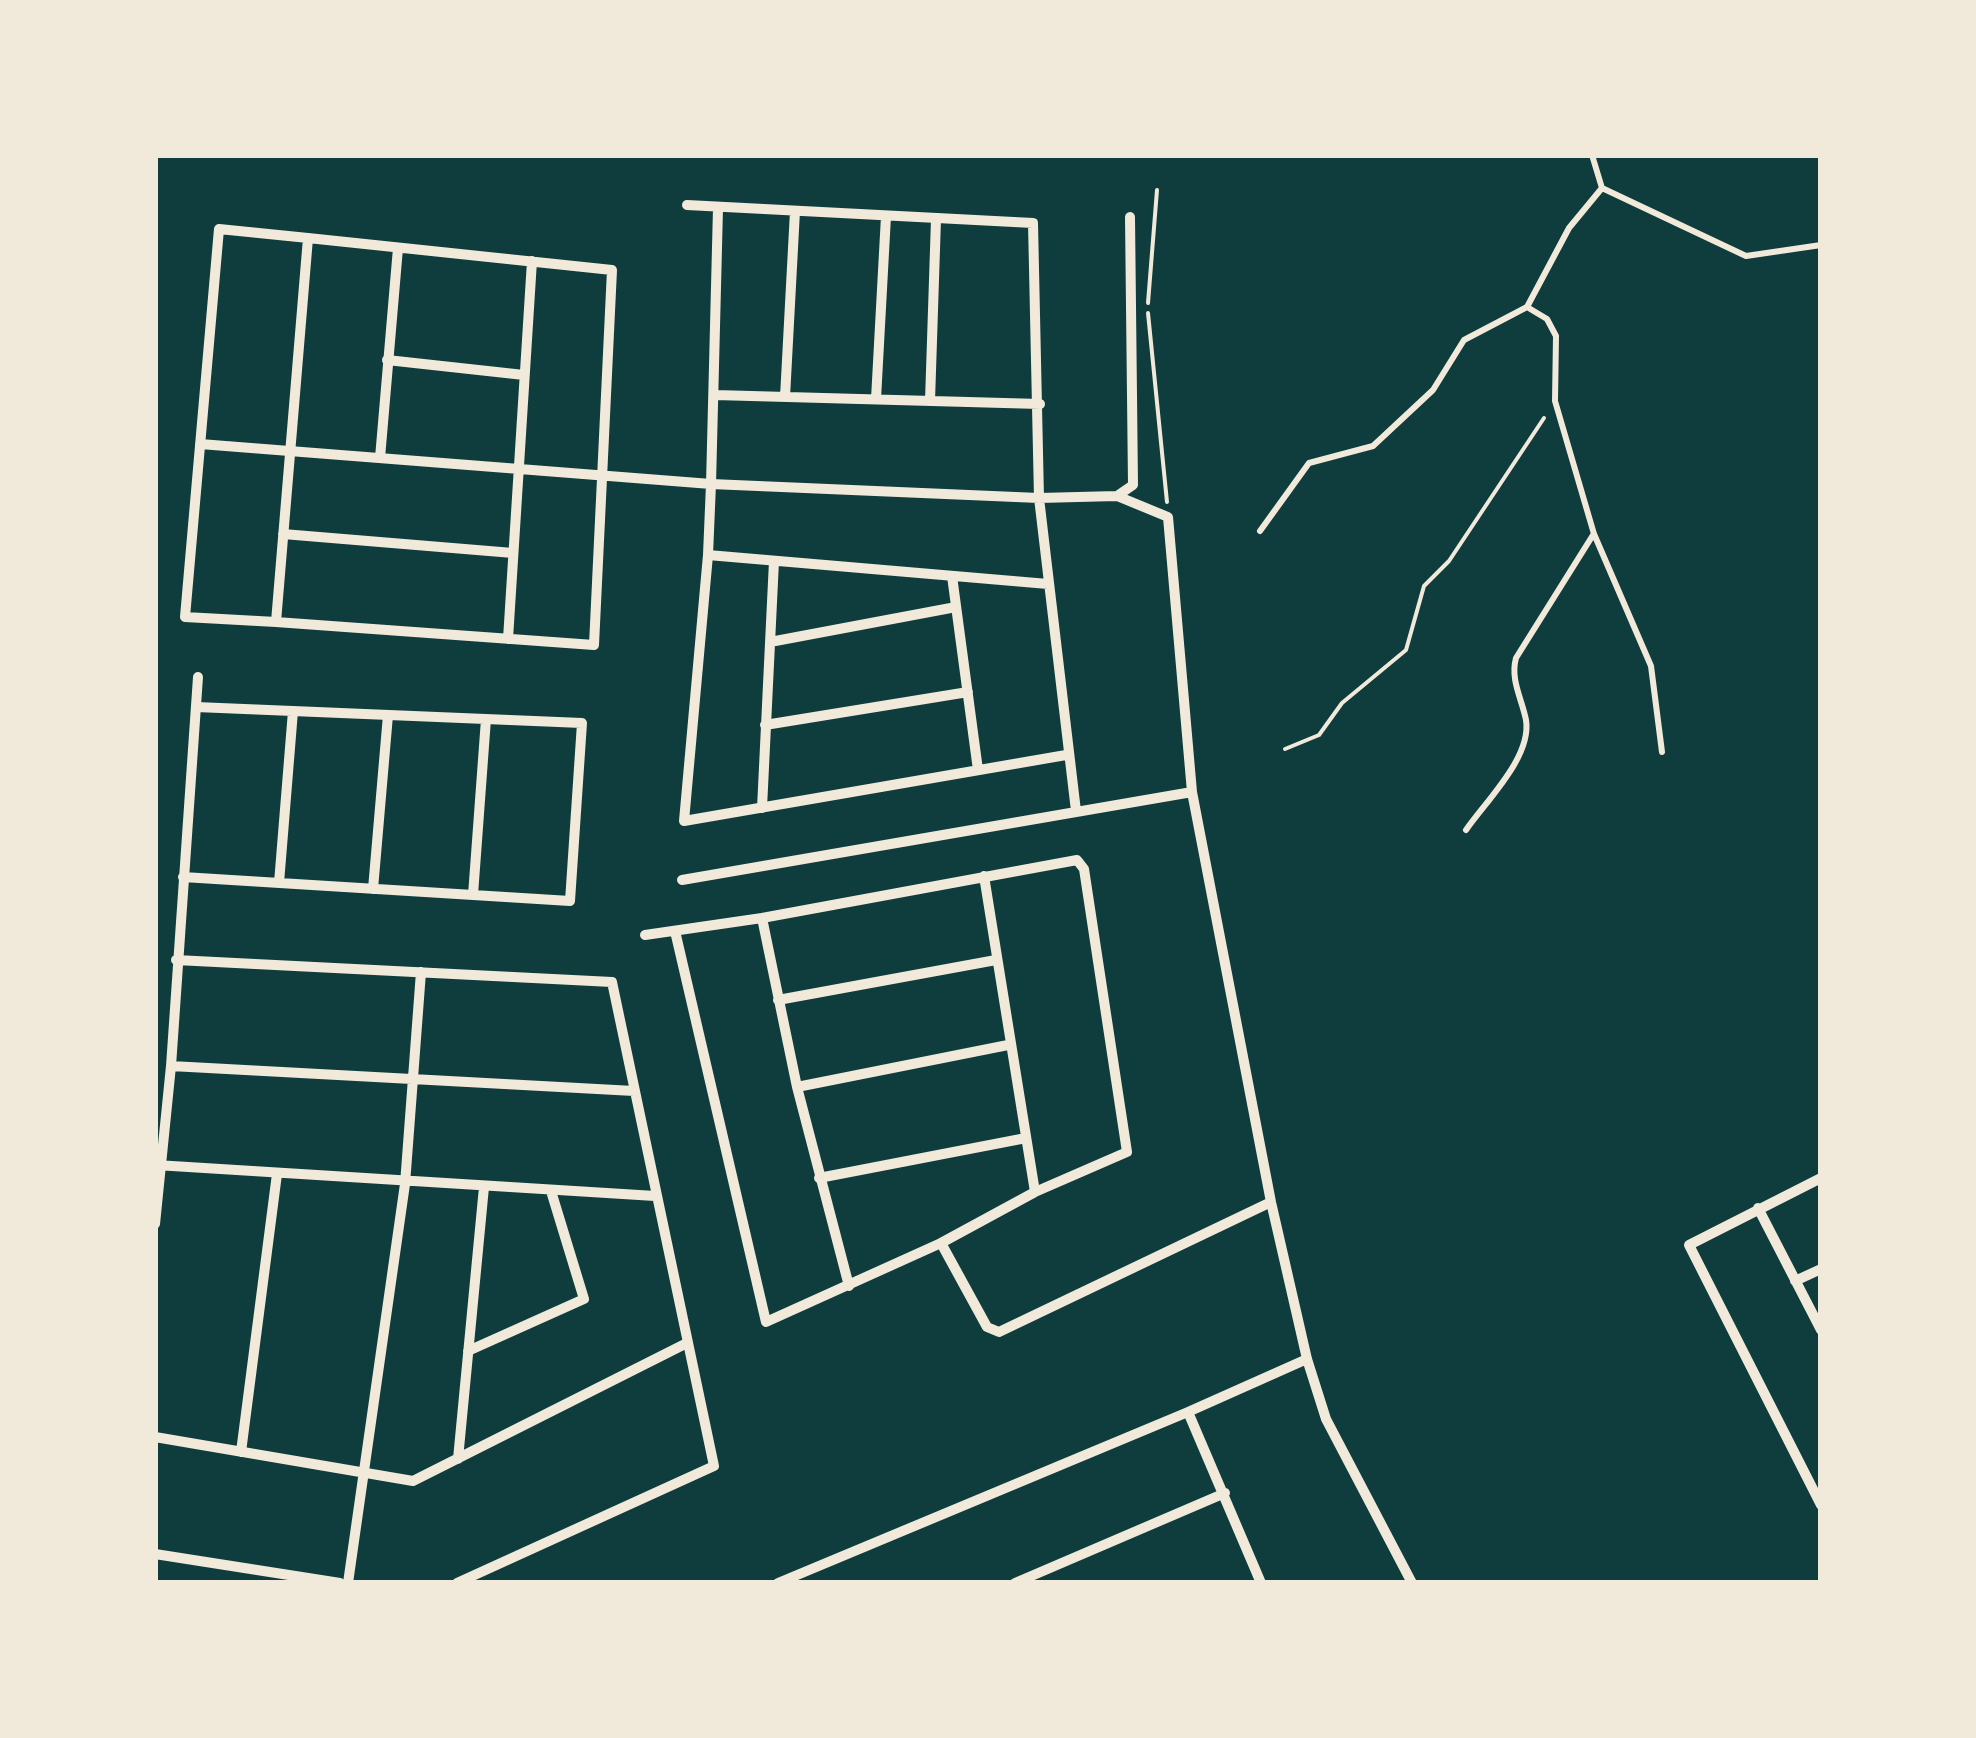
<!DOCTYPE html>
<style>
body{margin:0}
#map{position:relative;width:1976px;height:1738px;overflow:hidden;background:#0f3d3e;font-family:"DM Sans",sans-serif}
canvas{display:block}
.frame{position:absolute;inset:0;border:158px solid #f1e9da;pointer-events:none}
</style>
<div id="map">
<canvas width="1976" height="1738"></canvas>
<div class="frame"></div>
</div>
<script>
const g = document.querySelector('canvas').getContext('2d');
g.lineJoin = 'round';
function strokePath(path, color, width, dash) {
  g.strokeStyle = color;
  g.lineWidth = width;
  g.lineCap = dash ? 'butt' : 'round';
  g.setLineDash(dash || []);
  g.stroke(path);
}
strokePath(new Path2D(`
 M 1148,303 L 1157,190
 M 1148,313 L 1167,502
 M 1285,749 L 1319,735 L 1342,703 L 1406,650 L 1424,586 L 1449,561 L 1544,418`), '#f1e9da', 4);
strokePath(new Path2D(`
 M 1592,155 L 1602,188 L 1746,256 L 1821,245
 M 1527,307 L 1547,319 L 1556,336 L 1555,401 L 1594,534 L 1651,666 L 1662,752
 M 1260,531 L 1309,463 L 1373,446 L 1433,390 L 1464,340 L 1527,307 L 1569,228 L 1602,188
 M 1466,830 C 1486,801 1532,757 1526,720 C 1522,699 1510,680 1516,658 L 1593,535`), '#f1e9da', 6);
strokePath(new Path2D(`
 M 687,205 L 1033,223 L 1039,498 L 1117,496 L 1133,485 L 1130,217
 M 718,208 L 711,484 L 1039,498 L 1076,811
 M 308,238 L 612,270 L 594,645 L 276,622 Z
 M 387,360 L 524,375
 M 715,395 L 1040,404
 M 785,397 L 795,211
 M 876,399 L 886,216
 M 930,401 L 936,219
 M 200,444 L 711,484 L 708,555 L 1048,584
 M 380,458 L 398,248
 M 1117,496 L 1168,517 L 1192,792 L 1271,1202 L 1307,1359 L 1326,1419 L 1412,1583
 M 283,534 L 513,553
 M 708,555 L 684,821 L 1066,755
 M 952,576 L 978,770
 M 276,622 L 185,617 L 219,229 L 308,238
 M 508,639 L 532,261
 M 770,642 L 956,607
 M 765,725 L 968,692
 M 762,808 L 774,561
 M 984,876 L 1035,1192
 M 183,877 L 570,901 L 582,723 L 196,707
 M 682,880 L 1192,792
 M 279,883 L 293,711
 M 373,889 L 388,715
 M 473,895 L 486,719
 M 762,918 L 797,1087 L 849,1286
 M 645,935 L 762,918 L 1077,860 L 1084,869 L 1127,1152 L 1035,1192 L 941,1243 L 766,1322 L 675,931
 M 176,960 L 612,982 L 714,1466 L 457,1583
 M 778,1000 L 996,960
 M 171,1066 L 634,1091
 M 797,1087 L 1008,1045
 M 156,1165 L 655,1196
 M 819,1178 L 1026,1138
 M 1821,1178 L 1689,1245 L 1821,1505
 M 1758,1208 L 1821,1330
 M 155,1224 L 171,1066 L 198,677
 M 941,1243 L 987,1327 L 999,1332 L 1271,1202
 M 1795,1281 L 1821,1269
 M 468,1351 L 584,1299 L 551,1191
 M 155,1437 L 413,1481 L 687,1343
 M 241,1452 L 277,1174
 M 458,1459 L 484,1187
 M 155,1554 L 340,1583
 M 348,1583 L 405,1184 L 421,972
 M 778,1583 L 1188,1412
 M 1015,1583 L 1225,1493
 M 1261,1583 L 1188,1412 L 1307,1359`), '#f1e9da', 10);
</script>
